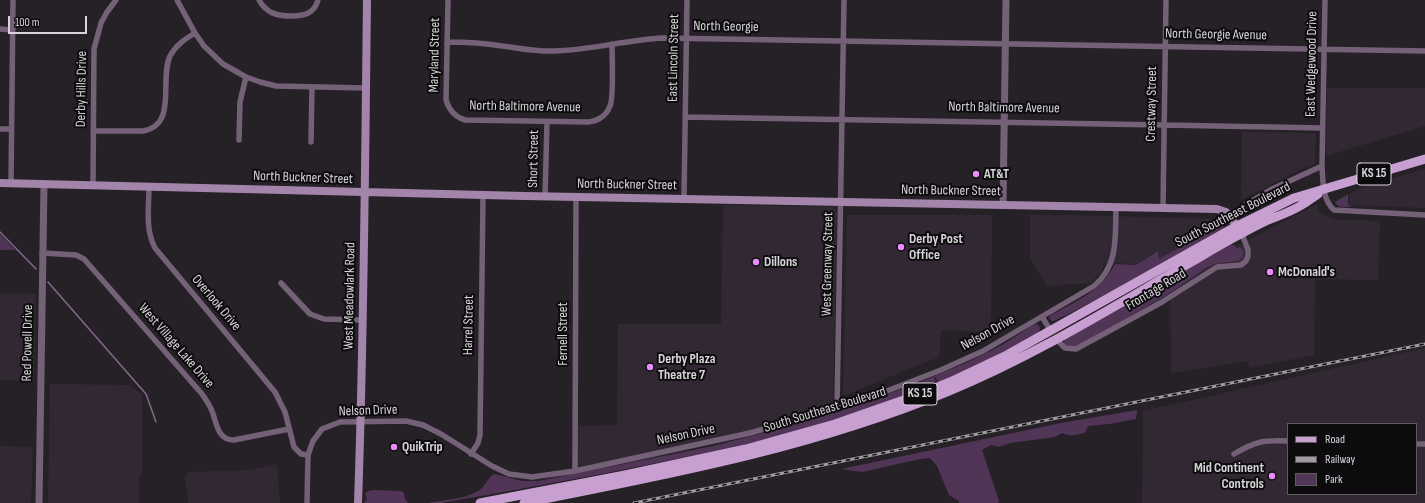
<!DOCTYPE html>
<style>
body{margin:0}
#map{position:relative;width:1425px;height:503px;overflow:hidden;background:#262127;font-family:"Sofia Sans Condensed",sans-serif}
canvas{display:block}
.legend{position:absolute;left:1287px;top:423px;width:130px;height:72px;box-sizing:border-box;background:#0d0b0e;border:1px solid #5e5b5f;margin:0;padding:5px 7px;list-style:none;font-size:12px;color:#d7d4d8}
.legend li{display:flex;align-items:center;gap:8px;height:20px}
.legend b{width:20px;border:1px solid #5e5b5f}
.scale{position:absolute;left:8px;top:16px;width:79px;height:18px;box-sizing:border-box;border:2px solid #d7d4d8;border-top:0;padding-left:5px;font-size:12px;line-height:14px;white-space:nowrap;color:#d7d4d8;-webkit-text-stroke:3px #0d0b0e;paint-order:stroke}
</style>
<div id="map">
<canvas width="1425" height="503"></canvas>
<ul class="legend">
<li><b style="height:5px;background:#c79fd0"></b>Road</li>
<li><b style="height:5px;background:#9f9ba0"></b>Railway</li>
<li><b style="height:11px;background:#513557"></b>Park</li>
</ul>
<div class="scale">100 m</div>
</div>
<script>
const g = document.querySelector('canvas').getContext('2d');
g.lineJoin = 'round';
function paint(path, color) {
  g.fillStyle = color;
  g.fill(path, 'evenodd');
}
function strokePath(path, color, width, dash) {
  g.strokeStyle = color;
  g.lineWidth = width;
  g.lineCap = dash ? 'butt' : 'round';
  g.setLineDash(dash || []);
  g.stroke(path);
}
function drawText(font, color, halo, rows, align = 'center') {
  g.font = font + ' "Sofia Sans Condensed",sans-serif';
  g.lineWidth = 4;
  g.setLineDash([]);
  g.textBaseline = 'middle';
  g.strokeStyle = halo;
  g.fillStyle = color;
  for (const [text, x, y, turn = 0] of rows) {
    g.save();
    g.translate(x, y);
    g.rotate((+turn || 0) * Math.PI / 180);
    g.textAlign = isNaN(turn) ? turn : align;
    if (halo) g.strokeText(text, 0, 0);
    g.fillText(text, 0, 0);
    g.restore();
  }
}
paint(new Path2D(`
 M 1327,88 L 1425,88 L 1425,126 L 1326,156 Z
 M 1242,132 L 1316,133 L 1315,164 L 1304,168 L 1241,200 Z
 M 1425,169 L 1425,208 L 1349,205 L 1349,194 L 1365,186 Z
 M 1317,204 L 1319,212 L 1332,219 L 1380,221 L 1378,280 L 1315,279 L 1314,355 L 1249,368 L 1248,361 L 1171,373 L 1170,284 L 1227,251 Z
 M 723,205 L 834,207 L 837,212 L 833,406 L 721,440 L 575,471 L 575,426 L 617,425 L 618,324 L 721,324 Z
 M 847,215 L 992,215 L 991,333 L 941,330 L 939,357 L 843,396 Z
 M 1030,215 L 1070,215 L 1220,219 L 1217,228 L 1156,264 L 1156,252 L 1137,264 L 1105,263 L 1102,271 L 1091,283 L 1047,286 L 1030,258 Z
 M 0,293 L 36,294 L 34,381 L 0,380 Z
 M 1425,348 L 1425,503 L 1142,503 L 1143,411 ZM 1288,424 L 1416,424 L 1416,494 L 1288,494 Z
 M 50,384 L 130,385 L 142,394 L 142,474 L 139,477 L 139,503 L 48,503 Z
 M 0,446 L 33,447 L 31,503 L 0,503 Z
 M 277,464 L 280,503 L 188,503 L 185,478 L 188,472 L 248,470 Z`), '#312833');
paint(new Path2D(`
 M 1348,194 L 1348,205 L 1353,206 C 1347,207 1338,209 1335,202 Z
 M 1215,223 L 1221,223 L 1224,228 L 1106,295 L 1054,321 L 1052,321 L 1049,318 L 1051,315 C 1076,302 1102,290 1115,264 L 1136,265 L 1158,251 L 1159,259 L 1214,228 Z
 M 0,234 L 15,250 L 0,250 Z
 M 1230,245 L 1234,245 L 1237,249 L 1239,247 L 1244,251 L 1243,257 L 1241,259 L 1238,261 L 1215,264 L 1206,268 L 1167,295 L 1082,343 C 1076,346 1070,349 1064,344 L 1064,341 L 1066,337 Z
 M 1037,324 L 1040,328 L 1039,333 L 1018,345 L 940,382 L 937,381 L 936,377 L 934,378 L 936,381 L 933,383 C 899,397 866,411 831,422 C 776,439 718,451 661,462 C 588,477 515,490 441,503 L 428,503 C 443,500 470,499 482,488 C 486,484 488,479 492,475 L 495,474 L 522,481 L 538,481 L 713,446 L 779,429 L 845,409 L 910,386 L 966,363 L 1002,345 L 1033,325 Z
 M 1137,410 L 1136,419 L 1109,424 L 1088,426 L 1085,433 C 1077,435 1070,437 1062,433 L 1055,437 L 1010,443 L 999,447 L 991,445 L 982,450 L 999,501 L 998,503 L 959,503 L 959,501 L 949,495 L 937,466 L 930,458 L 920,459 L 862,472 L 841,469 L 1061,423 Z
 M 375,490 L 401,491 L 404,493 L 405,499 L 408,503 L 364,503 L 367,499 L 365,494 L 368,491 Z`), '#513557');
strokePath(new Path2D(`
 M 0,232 L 36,269
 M 48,282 L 146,394 L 156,422`), '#85688c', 1.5);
strokePath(new Path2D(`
 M 177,0 L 195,33 L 204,46 L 223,64 L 246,77 L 260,82 L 276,86 L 366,88
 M 259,0 C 266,13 277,16 291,16 C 304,16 314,14 318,0
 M 448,0 L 446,100 C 449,110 455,117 465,120 L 588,122 C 598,121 606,116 610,106 C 614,98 612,56 612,44
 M 1325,0 L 1322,166 C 1323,180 1322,200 1334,210 L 1425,215
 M 0,29 L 13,30
 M 447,42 C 465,42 484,43 502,46 C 519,48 536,52 554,51 C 591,50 626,40 663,38 L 1425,51
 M 685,117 L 1164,125 L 1322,128
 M 0,129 L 11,129
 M 93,131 L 143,131 C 178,125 159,80 170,56 C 176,45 185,39 195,33
 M 239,140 L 240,102 L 246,77
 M 311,142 L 312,87
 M 11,183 L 13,0
 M 93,185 L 94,49 L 101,23 L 107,12 L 116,0
 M 149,187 C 149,207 145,229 155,248 L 275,392 L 285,412 L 294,447 L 301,454 L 308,455
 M 545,197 L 547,122
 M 684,199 L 687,0
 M 1242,207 L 1270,190 L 1322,166
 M 1163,208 L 1166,0
 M 42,253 L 76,255 L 84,259 L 202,394 C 206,400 210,405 212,411 C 217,423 217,440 234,440 L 289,429
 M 281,283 L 310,314 L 324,319 L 362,320
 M 1042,317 L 1051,331
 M 1056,339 L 1065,348 L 1076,349 L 1162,302 L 1217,267 L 1241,265 L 1246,261 L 1248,256 L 1248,250 L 1242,234
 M 837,408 L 844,0
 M 1416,444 L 1425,444
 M 471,454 L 478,443 L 480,435 L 483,195
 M 1234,454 C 1256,441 1263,440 1288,441
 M 575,471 L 576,197
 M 307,503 L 308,455 L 313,441 L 322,429 L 340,422 L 406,421 L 423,425 L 441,434 L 492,466 L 509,474 L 532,477 L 575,471 L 750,433 L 837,408 L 879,394 L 941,370 L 983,351 L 1094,286 C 1119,265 1115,237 1116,207`), '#746178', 5.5);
strokePath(new Path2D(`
 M 1003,205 L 1006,0
 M 39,503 L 44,184`), '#746178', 7);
strokePath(new Path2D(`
 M 0,183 L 525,196 L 1217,209 L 1226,212 L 1241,231
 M 358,503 C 364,335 365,168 367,0`), '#a384aa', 8);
strokePath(new Path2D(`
 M 480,503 L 625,475 L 746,449 L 835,424 L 921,394 L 950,382 L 1007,355 L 1237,226 L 1294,198 L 1425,159
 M 524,503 C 670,474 811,448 949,391 C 1037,355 1117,304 1200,257 C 1222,244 1245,231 1268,220 C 1279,216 1290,212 1300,206 C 1306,203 1312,198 1318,194`), '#c79fd0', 9);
const rail = new Path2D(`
 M 634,503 L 1425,344`);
strokePath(rail, '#9f9ba0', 3);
strokePath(rail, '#0d0b0e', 1.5, [4.5]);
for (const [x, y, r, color] of [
 [976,174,4,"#e98dfe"],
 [901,247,4,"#e98dfe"],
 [756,262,4,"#e98dfe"],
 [1270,272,4,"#e98dfe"],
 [650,367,4,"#e98dfe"],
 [394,447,4,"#e98dfe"],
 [1272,476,4,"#e98dfe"]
]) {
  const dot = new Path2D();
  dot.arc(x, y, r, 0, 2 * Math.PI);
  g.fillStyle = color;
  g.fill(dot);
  strokePath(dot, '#0d0b0e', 1.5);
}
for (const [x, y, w] of [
 [1374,174,34],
 [920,394,34]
]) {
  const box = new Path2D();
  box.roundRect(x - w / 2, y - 11, w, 22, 3);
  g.fillStyle = '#0d0b0e';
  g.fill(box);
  strokePath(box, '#d7d4d8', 1);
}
drawText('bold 13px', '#d7d4d8', null, [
 ["KS 15",1374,174],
 ["KS 15",920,394]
]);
drawText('14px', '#d7d4d8', '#0d0b0e', [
 ["North Georgie",726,27,1],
 ["North Georgie Avenue",1216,35,1],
 ["Maryland Street",435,55,-89],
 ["East Lincoln Street",674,58,-89],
 ["East Wedgewood Drive",1312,64,-89],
 ["Derby Hills Drive",82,89,-89],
 ["Crestway Street",1152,104,-89],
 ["North Baltimore Avenue",525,107,1],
 ["North Baltimore Avenue",1004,108,1],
 ["Short Street",534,159,-89],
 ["North Buckner Street",303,178,2],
 ["North Buckner Street",627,185,1],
 ["North Buckner Street",951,191,1],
 ["South Southeast Boulevard",1233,215,-27],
 ["West Greenway Street",828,264,-89],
 ["Frontage Road",1156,290,-31],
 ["West Meadowlark Road",350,296,-89],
 ["Overlook Drive",216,303,50],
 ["Harrel Street",469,325,-89],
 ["Nelson Drive",988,333,-29],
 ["Fernell Street",563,334,-90],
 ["Red Powell Drive",28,343,-89],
 ["West Village Lake Drive",176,346,49],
 ["South Southeast Boulevard",825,410,-17],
 ["Nelson Drive",368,411,-2],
 ["Nelson Drive",686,435,-12]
]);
drawText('bold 14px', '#d7d4d8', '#0d0b0e', [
 ["AT&T",984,174],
 ["Derby Post",909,239],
 ["Office",909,255],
 ["Dillons",764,262],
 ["McDonald's",1278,272],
 ["Derby Plaza",658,359],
 ["Theatre 7",658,375],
 ["QuikTrip",402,447],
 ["Mid Continent",1264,468,"right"],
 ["Controls",1264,484,"right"]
], 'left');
</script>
